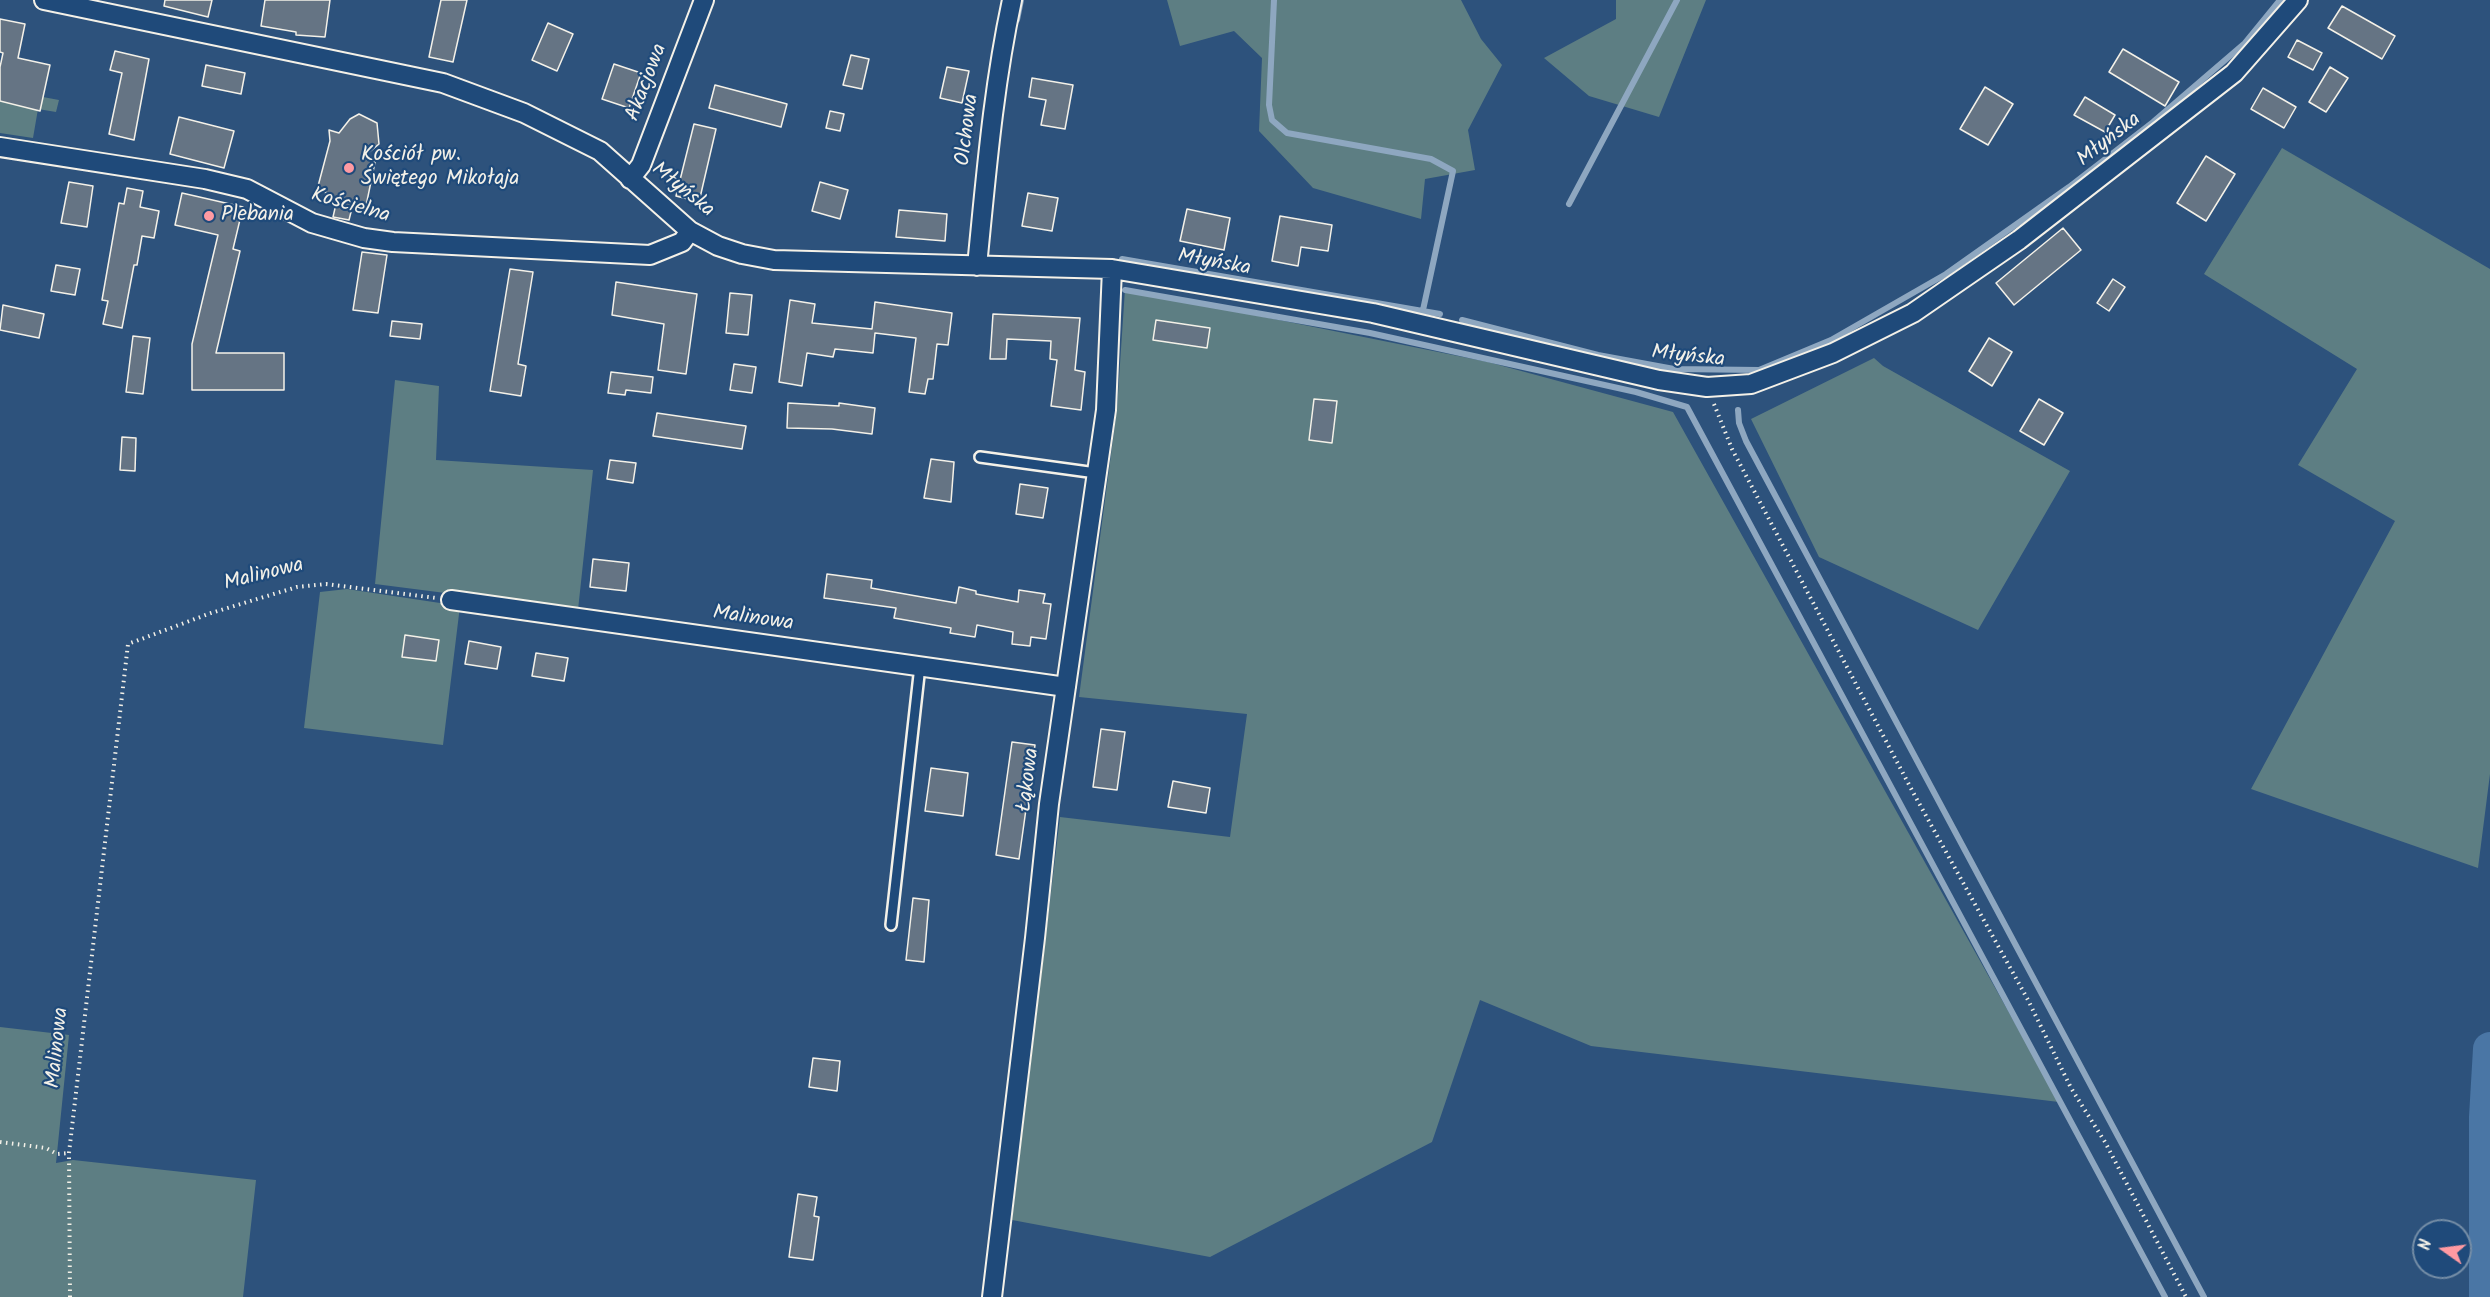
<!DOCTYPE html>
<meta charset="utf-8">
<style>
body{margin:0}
#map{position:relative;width:2490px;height:1297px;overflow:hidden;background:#2d527c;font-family:Kalam,sans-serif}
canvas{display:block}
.north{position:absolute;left:2412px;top:1219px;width:60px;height:60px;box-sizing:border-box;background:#1f4a7a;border:2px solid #748da6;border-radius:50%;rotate:284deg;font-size:16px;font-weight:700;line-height:24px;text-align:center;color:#f4f1e8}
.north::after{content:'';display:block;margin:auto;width:21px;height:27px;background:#ff9aa2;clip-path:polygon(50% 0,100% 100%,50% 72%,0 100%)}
</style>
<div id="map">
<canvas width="2490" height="1297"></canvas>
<div class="north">N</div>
</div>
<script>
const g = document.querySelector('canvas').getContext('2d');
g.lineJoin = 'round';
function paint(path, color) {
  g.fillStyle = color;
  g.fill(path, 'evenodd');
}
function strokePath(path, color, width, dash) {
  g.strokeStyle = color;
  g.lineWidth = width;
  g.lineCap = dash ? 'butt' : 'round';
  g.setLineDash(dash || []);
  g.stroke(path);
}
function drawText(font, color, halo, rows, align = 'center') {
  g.font = font + ' Kalam,sans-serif';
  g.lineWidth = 4.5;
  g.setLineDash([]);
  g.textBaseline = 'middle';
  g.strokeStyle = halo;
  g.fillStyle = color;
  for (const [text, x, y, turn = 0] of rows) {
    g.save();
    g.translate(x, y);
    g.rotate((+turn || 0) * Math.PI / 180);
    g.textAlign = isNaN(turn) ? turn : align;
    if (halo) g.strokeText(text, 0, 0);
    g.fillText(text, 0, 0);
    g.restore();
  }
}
paint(new Path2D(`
 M 1167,0 L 1461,0 L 1481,39 L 1502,65 L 1468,130 L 1475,170 L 1425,179 L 1421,219 L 1313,188 L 1259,131 L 1262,58 L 1234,31 L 1180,46 Z
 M 1616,0 L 1706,0 L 1659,117 L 1589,96 L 1544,58 L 1616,19 Z
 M 0,89 L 59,100 L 56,112 L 38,109 L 33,138 L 0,133 Z
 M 2282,148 L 2490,269 L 2490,774 L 2478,868 L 2251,789 L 2395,521 L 2298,465 L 2357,369 L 2204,274 Z
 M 1125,289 L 1488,362 L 1673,412 L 2059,1102 L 1591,1046 L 1480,1000 L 1432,1142 L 1210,1257 L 1012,1220 L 1060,817 L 1230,837 L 1247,714 L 1079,697 L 1117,409 Z
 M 1874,358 L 1883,366 L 2070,471 L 1978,630 L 1819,557 L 1751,419 Z
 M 395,380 L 439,386 L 436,460 L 593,470 L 578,610 L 375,584 Z
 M 347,589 L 460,606 L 443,745 L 304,728 L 320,592 Z
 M 0,1027 L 69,1035 L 56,1163 L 73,1160 L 256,1180 L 243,1297 L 0,1297 Z`), '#5d7e83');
strokePath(new Path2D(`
 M 1274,0 L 1269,105 L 1272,120 L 1287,133 L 1431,159 L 1453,171 L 1423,310
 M 1017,20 L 1021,0
 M 1569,204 L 1677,0
 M 1122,259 L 1440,314
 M 1125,290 L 1370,333 L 1636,392 L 1687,407 L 2165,1297
 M 1462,320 L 1598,355 L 1674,369 L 1759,370 L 1831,340 L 1946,274 L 2069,187 L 2153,122 L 2245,43 L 2280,0
 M 1738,410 L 1739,423 L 1746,441 L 2204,1297`), '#8ea7c0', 6);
strokePath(new Path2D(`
 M 2486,1297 L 2486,1117 L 2490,1049`), '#4a76a5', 34);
const building = new Path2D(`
 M 165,0 L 212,0 L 208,17 L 164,6 Z
 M 265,0 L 330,0 L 325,37 L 296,35 L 296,32 L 261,26 Z
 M 441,0 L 467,0 L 453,62 L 429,57 Z
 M 2342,6 L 2395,36 L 2382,59 L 2328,28 Z
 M 0,19 L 25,24 L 18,58 L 50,65 L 40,111 L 0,101 L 0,67 L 3,53 L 0,52 Z
 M 548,23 L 573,34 L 557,71 L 532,60 Z
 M 2297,40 L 2322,53 L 2313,70 L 2288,57 Z
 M 2123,49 L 2179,82 L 2165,106 L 2109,72 Z
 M 115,51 L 149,59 L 134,140 L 109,134 L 122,73 L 110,70 Z
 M 851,55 L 869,59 L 862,89 L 843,85 Z
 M 614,64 L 641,73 L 629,108 L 602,99 Z
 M 206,65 L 245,73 L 241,94 L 202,86 Z
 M 947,67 L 969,71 L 962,103 L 940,98 Z
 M 2330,67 L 2348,78 L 2326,112 L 2309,102 Z
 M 1032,78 L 1073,85 L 1065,129 L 1041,125 L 1046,100 L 1029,97 Z
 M 715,85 L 787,104 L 781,127 L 709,108 Z
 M 1985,87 L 2013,104 L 1988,145 L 1960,129 Z
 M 2263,88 L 2296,107 L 2284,128 L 2251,109 Z
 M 2085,97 L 2115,115 L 2105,132 L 2074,115 Z
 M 830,111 L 844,114 L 840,131 L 826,128 Z
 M 359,114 L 377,123 L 379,144 L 362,158 L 375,162 L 365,211 L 352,208 L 349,220 L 333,217 L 336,204 L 324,201 L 326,192 L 317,190 L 330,141 L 329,130 L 339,133 L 350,119 Z
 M 179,117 L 234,131 L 224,168 L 170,154 Z
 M 694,124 L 716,129 L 699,202 L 676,196 Z
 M 2206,156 L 2235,174 L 2206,221 L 2177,203 Z
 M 69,182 L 93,186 L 87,227 L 61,223 Z
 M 820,182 L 848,190 L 840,219 L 812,211 Z
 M 127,188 L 143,191 L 140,207 L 159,211 L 154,238 L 142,236 L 137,265 L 134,265 L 122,328 L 103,324 L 108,301 L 102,300 L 119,203 L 124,204 Z
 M 182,193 L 243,207 L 233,249 L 240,251 L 216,353 L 284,353 L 284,390 L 192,390 L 192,344 L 218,235 L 175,225 Z
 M 1028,193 L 1058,198 L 1052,231 L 1022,226 Z
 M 1187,209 L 1230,218 L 1224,250 L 1180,241 Z
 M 899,210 L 947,214 L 945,241 L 896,237 Z
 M 1280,216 L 1332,225 L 1328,251 L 1301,247 L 1298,266 L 1272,261 Z
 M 2063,228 L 2081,250 L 2014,305 L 1996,283 Z
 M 362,252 L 387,255 L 378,313 L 353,310 Z
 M 56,265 L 80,269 L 75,295 L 51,291 Z
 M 510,269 L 533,272 L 518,364 L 526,366 L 521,396 L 490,391 Z
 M 2113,279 L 2125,287 L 2109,311 L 2097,303 Z
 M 616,282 L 697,294 L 686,374 L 658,370 L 664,324 L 612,315 Z
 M 730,293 L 752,295 L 748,335 L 726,333 Z
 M 790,300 L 815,304 L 812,323 L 872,329 L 875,302 L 952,313 L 948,345 L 937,344 L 933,379 L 928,379 L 925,394 L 909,392 L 916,338 L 875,333 L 873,353 L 835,349 L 833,357 L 807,353 L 802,386 L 779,382 Z
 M 3,305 L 44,314 L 39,338 L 0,330 Z
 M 993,314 L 1080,318 L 1075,370 L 1085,372 L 1081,410 L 1051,406 L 1057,360 L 1050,359 L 1051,341 L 1007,339 L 1006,359 L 990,359 Z
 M 1156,320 L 1210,328 L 1207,348 L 1153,340 Z
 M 392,321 L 422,324 L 420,339 L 390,336 Z
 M 133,336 L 150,338 L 143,394 L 126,392 Z
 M 1989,338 L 2012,352 L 1992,386 L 1969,371 Z
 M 734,364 L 756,367 L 752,393 L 730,390 Z
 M 611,372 L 653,377 L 651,393 L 626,390 L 625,395 L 608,393 Z
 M 1314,399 L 1337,401 L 1332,443 L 1309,440 Z
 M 2039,399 L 2063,413 L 2044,445 L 2020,431 Z
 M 788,403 L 839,406 L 839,403 L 875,408 L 872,434 L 832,429 L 787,428 Z
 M 657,413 L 746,426 L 742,449 L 653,436 Z
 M 122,437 L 136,438 L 135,471 L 120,470 Z
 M 931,459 L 954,462 L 951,502 L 924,498 Z
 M 610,460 L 636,463 L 633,483 L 607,479 Z
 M 1020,484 L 1048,488 L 1043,518 L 1016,514 Z
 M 593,559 L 629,563 L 626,591 L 590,587 Z
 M 827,574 L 872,580 L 871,588 L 956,603 L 959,587 L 976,591 L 976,594 L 1018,602 L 1019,590 L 1045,594 L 1043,603 L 1051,604 L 1046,639 L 1031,637 L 1030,646 L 1012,644 L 1013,632 L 977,625 L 975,637 L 950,633 L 951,628 L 894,618 L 896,608 L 824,598 Z
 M 405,635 L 439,640 L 436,661 L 402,657 Z
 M 469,641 L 501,647 L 497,669 L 465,664 Z
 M 536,653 L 568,658 L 564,681 L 532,676 Z
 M 1101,729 L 1125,732 L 1117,790 L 1093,787 Z
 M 1012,742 L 1035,745 L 1019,859 L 996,855 Z
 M 931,768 L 968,773 L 963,816 L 925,811 Z
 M 1173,781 L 1210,788 L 1206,813 L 1168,807 Z
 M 913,898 L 929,900 L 924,962 L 906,960 Z
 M 813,1058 L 840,1061 L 837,1091 L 809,1087 Z
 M 798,1194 L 817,1197 L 814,1216 L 819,1217 L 813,1260 L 789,1257 Z`);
paint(building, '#657484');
strokePath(building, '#f4f1e8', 1.5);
const service = new Path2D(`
 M 980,457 L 1096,473
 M 891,925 L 920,666`);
const minor = new Path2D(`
 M 44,0 L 443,83 L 524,113 L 600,151 L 690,231 L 718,246 L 742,254 L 774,260 L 1112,269 L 1373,313 L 1659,380 L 1707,387 L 1751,384 L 1833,353 L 1913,313 L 2019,240 L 2234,73 L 2298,0
 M 0,147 L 205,179 L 247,189 L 312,223 L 364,238 L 393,242 L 650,255 L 682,242 L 690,231
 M 630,179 L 641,165 L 704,0
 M 977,266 C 986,177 993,88 1012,0
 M 451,600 L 1066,687
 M 992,1297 L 1035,938 L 1049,804 L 1106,410 L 1112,269`);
strokePath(service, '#f4f1e8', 14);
strokePath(minor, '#f4f1e8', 22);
strokePath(new Path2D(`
 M 1714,404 L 1732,449 L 1915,796 L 2028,1000 L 2071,1088 L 2105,1142 L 2186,1297
 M 0,1142 L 46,1148 L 57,1154 L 69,1153
 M 70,1297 L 69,1153 L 128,644 L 211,613 L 297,587 L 326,584 L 436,598`), '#f4f1e8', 4, [1.5, 4.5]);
strokePath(service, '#1f4a7a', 9);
strokePath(minor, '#1f4a7a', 18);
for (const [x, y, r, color] of [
 [349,168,6,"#ff9aa2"],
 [209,216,6,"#ff9aa2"]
]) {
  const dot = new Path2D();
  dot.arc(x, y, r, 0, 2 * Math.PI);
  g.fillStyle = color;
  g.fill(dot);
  strokePath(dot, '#1f4a7a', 2);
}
drawText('21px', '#f4f1e8', '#1f4a7a', [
 ["Akacjowa",648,83,-69],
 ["Olchowa",969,130,-83],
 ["Młyńska",2110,141,-38],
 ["Młyńska",682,191,39],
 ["Kościelna",350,207,16],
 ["Młyńska",1214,264,10],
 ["Młyńska",1688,358,6],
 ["Malinowa",264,576,-14],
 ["Malinowa",753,620,8],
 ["Łąkowa",1030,780,-83],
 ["Malinowa",59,1048,-84]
]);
drawText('21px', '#f4f1e8', '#1f4a7a', [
 ["Kościół pw.",361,156],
 ["Świętego Mikołaja",361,180],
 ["Plebania",221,216]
], 'left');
</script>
